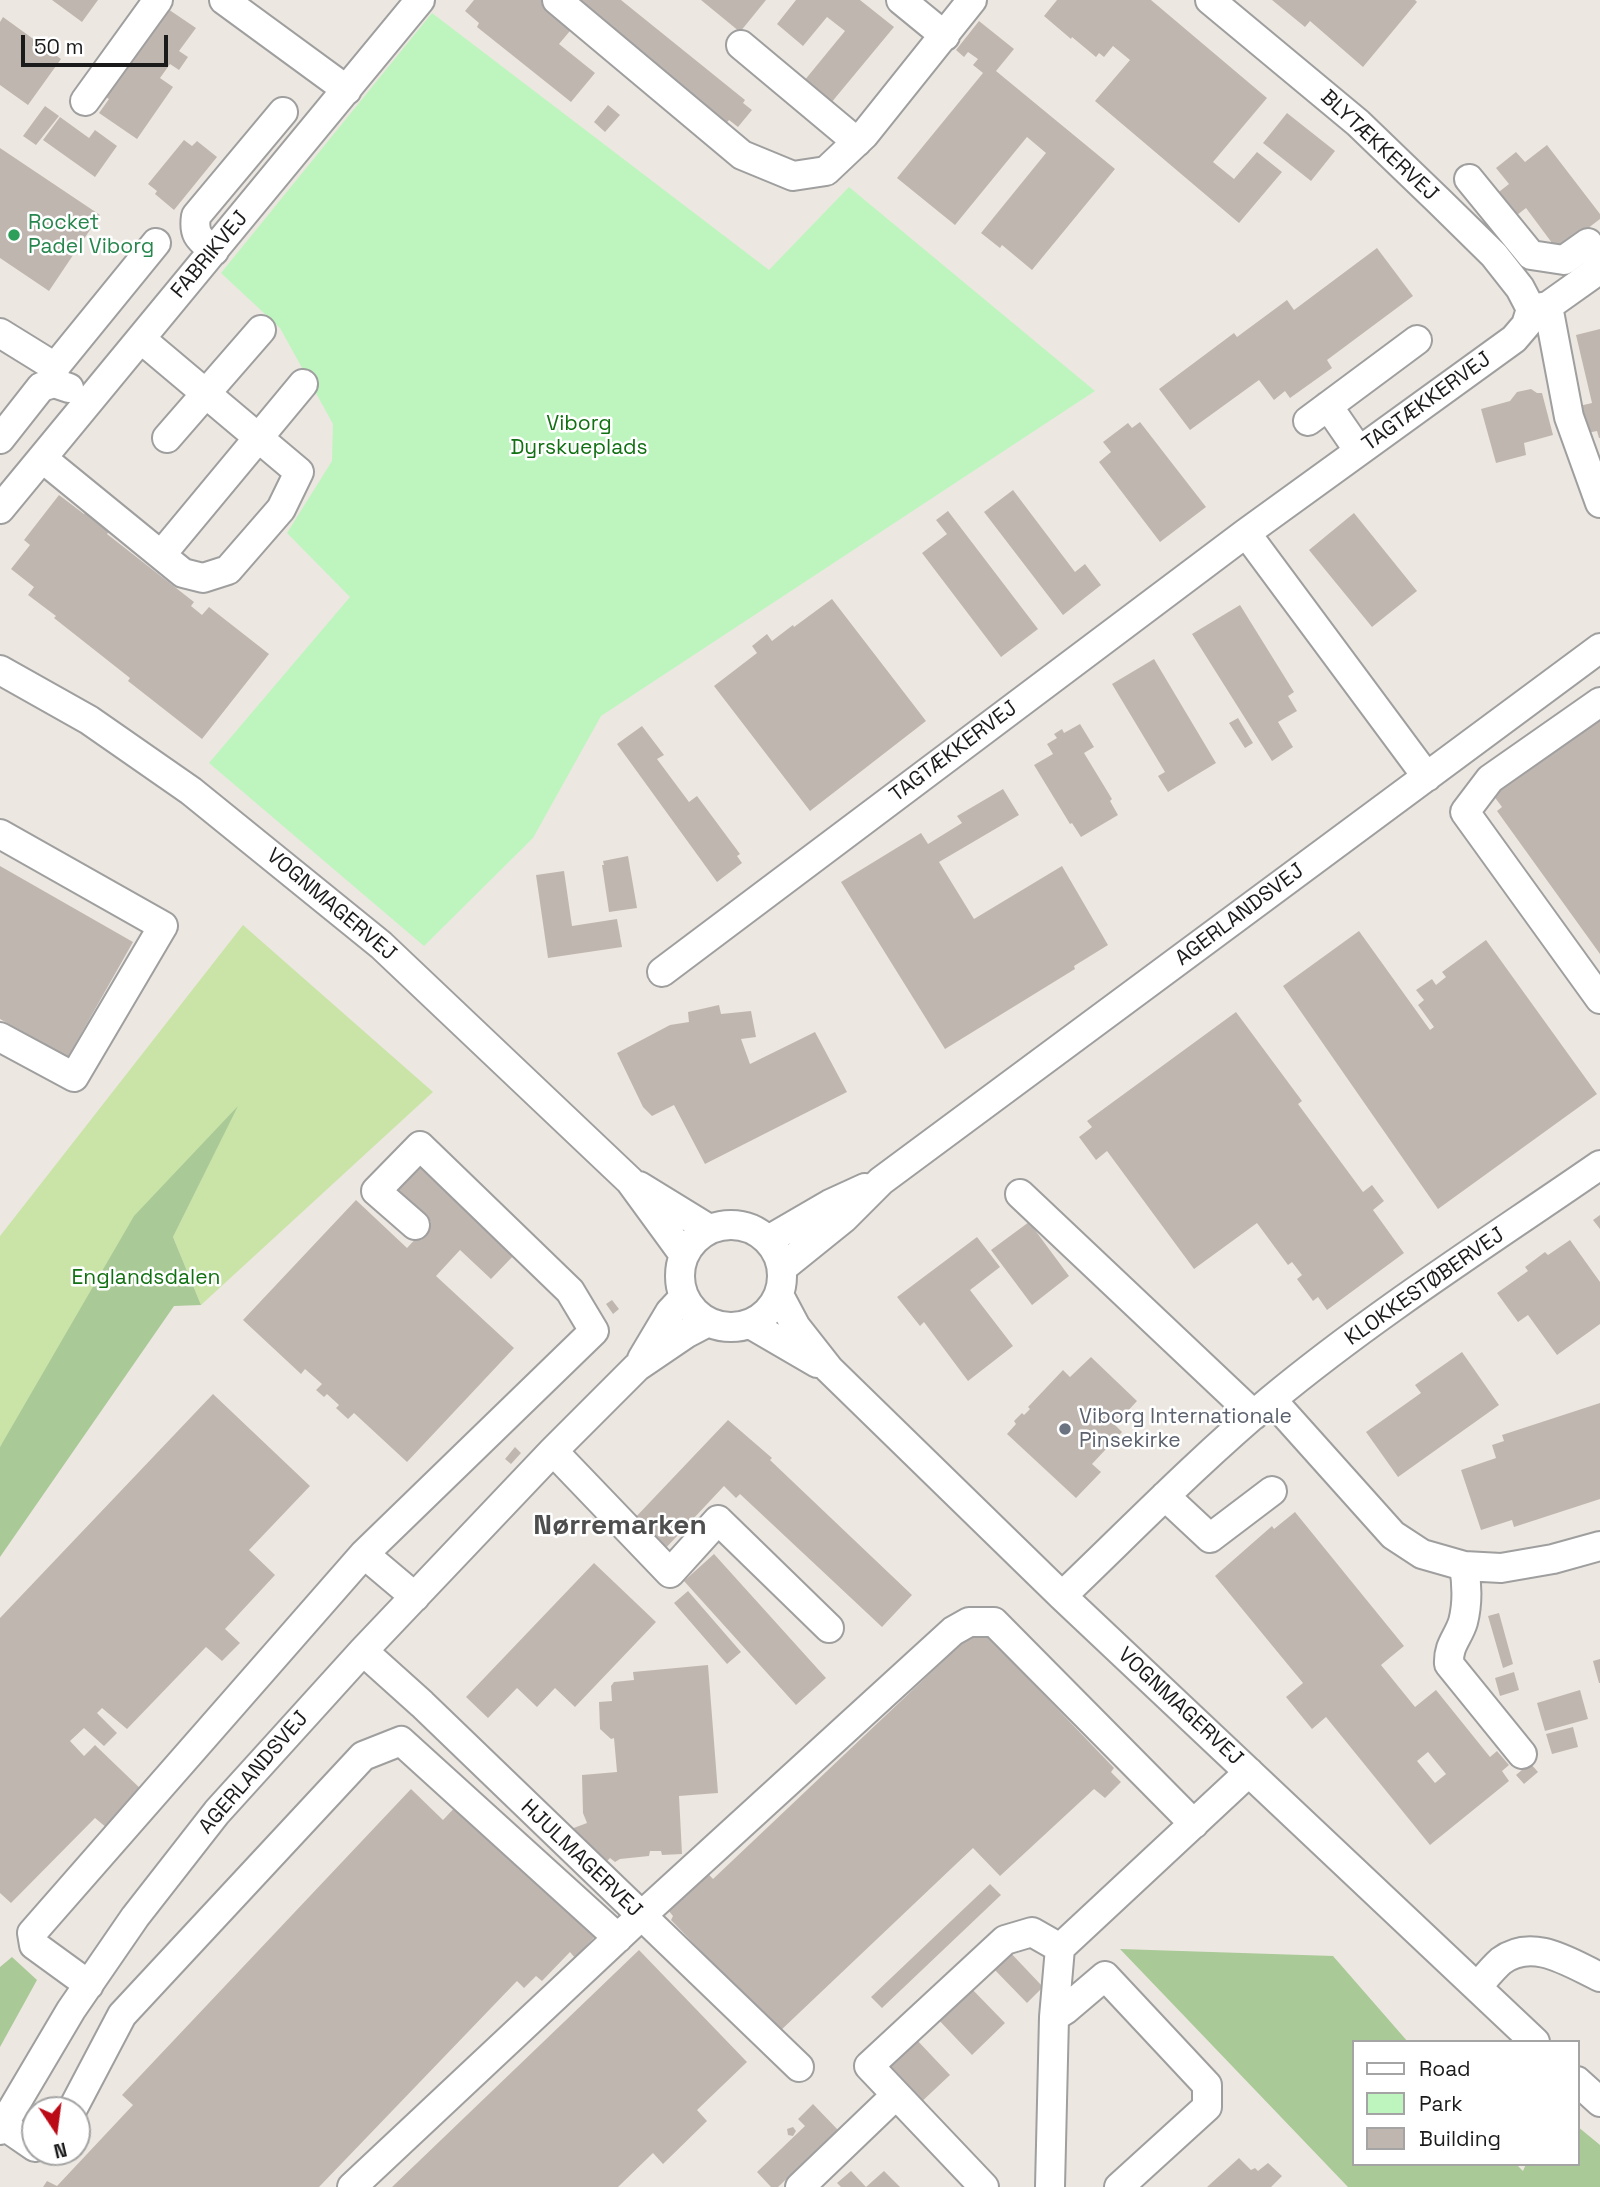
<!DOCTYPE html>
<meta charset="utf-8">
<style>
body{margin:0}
#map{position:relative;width:1600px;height:2187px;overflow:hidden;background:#ece7e0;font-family:"Space Grotesk",sans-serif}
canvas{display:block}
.legend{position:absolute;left:1352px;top:2040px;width:228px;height:126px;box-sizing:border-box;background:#fff;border:2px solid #a4a4a4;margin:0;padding:9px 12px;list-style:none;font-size:21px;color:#1b1b1b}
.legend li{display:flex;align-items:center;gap:14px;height:35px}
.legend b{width:35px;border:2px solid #a4a4a4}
.north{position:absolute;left:21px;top:2096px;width:70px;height:70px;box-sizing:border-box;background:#fff;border:2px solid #a4a4a4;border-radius:50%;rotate:167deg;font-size:19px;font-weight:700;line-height:28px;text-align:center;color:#1b1b1b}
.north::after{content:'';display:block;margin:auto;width:24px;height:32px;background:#ba0b17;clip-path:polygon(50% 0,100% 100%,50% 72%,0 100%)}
.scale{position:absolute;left:21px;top:35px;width:147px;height:32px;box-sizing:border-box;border:4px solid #1b1b1b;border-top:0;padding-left:9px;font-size:21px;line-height:24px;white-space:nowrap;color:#1b1b1b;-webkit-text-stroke:5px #fff;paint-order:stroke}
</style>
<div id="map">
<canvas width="1600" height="2187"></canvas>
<ul class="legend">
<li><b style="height:9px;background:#fff"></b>Road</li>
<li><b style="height:19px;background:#bef5bf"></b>Park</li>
<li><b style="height:19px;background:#c0b6b0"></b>Building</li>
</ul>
<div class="north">N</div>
<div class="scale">50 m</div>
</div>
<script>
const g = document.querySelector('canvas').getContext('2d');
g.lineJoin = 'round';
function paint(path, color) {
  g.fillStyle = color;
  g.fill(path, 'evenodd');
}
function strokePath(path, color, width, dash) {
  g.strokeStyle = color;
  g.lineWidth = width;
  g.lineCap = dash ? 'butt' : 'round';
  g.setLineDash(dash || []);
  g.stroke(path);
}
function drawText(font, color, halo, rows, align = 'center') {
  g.font = font + ' "Space Grotesk",sans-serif';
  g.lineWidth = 5;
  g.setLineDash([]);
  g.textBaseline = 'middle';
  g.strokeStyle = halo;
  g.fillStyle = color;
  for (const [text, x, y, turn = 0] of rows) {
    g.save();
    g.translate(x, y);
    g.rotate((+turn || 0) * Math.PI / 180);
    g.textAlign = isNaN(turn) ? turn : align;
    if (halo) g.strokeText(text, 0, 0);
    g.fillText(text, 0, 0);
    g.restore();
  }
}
paint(new Path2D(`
 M 243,925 L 433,1092 L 201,1305 L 173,1237 L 236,1109 L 0,1447 L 0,1236 Z`), '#cae4a8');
paint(new Path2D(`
 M 238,1106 L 173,1237 L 201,1305 L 174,1306 L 0,1557 L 0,1447 L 134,1216 Z
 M 1120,1949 L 1333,1956 L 1408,2042 L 1353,2042 L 1353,2164 L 1516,2164 L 1523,2171 L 1526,2164 L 1577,2164 L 1577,2126 L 1600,2145 L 1600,2187 L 1348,2187 Z
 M 12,1957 L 37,1980 L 0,2047 L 0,1967 Z`), '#a9c997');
paint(new Path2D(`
 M 432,13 L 769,270 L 849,187 L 1095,391 L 601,716 L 533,838 L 424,946 L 209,763 L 350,597 L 287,533 L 332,461 L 333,424 L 280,328 L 221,273 Z`), '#bef5bf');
paint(new Path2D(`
 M 52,0 L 98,0 L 82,22 Z
 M 474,0 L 550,0 L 575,25 L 559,44 L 595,73 L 571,102 L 477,27 L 479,23 L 465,11 Z
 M 573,0 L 621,0 L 745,100 L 743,103 L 752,110 L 738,127 L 729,120 L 724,126 Z
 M 701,0 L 766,0 L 740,32 Z
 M 796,0 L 860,0 L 894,27 L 831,103 L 804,81 L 845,31 L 827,17 L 803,46 L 777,24 Z
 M 1057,0 L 1151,0 L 1267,98 L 1213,162 L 1234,179 L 1257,152 L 1282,172 L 1239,223 L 1095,101 L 1130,60 L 1113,46 L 1104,57 L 1099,53 L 1096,57 L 1072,37 L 1071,39 L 1044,16 Z
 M 1272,0 L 1415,0 L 1417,2 L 1363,67 L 1310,21 L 1305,27 Z
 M 165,7 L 196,28 L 179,51 L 188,57 L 179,70 L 170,64 L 160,78 L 173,87 L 137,139 L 99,113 L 109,99 L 104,96 Z
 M 3,17 L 61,59 L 28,105 L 0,85 L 0,22 Z
 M 979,21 L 1014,49 L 996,71 L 1115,169 L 1032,270 L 1002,245 L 1000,248 L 981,233 L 1046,153 L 1027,137 L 955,225 L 897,178 L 983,73 L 973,65 L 978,59 L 968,52 L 964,57 L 956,50 Z
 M 608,105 L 620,115 L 605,132 L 594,122 Z
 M 45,106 L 59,116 L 36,145 L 23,136 Z
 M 1287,113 L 1335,151 L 1311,181 L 1263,143 Z
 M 60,117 L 89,138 L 95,130 L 117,146 L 95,177 L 43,140 Z
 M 184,140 L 192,146 L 197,141 L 217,157 L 174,210 L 155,194 L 157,191 L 148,184 Z
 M 1547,145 L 1600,214 L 1600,219 L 1558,251 L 1526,208 L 1512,219 L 1495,195 L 1509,184 L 1496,168 L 1516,152 L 1525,162 Z
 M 0,148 L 100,215 L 49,291 L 0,258 Z
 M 1377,248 L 1413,296 L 1327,360 L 1332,368 L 1290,398 L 1285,391 L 1274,400 L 1259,380 L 1190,430 L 1159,389 L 1234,333 L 1237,337 L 1287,300 L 1294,310 Z
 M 1600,329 L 1600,438 L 1599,438 L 1597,431 L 1582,434 L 1575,407 L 1592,403 L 1576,335 Z
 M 1531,389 L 1537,393 L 1542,393 L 1553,435 L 1524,443 L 1526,455 L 1496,463 L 1481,409 L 1510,401 L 1517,392 Z
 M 1140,422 L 1206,507 L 1160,542 L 1099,462 L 1111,452 L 1103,442 L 1128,423 L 1132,428 Z
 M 1013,490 L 1075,572 L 1085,564 L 1101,585 L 1063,615 L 984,512 Z
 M 59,495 L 84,514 L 88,509 L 112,528 L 107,534 L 194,602 L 191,606 L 202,615 L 209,607 L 269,654 L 202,739 L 128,681 L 130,678 L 54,618 L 56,616 L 28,595 L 34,587 L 11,569 L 30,545 L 24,540 Z
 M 948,511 L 1038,629 L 1001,657 L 922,553 L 947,534 L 936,520 Z
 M 1354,513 L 1417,591 L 1372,627 L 1309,550 Z
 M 832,599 L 926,721 L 810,811 L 714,686 L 757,653 L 752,646 L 767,634 L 772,641 L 793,625 L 794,627 Z
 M 1240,605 L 1294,692 L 1288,696 L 1297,711 L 1278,722 L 1293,747 L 1272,761 L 1192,634 Z
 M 1154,659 L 1216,763 L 1168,792 L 1158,776 L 1165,772 L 1112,684 Z
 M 1600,712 L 1600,954 L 1497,811 L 1502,807 L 1490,791 Z
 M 1238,718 L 1253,743 L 1245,748 L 1229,723 Z
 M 1080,724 L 1094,747 L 1084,753 L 1112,799 L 1110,801 L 1118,815 L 1081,837 L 1072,823 L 1070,824 L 1034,765 L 1053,754 L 1047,744 L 1057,738 L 1054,734 L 1062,729 L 1064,733 Z
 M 642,726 L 664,755 L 657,759 L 689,802 L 697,796 L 740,854 L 737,856 L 742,863 L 717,882 L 617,744 Z
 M 1003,789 L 1019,815 L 939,862 L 974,919 L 1062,866 L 1108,945 L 1074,966 L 1075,969 L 945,1049 L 841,882 L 921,833 L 928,844 L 962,823 L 957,816 Z
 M 628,856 L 637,908 L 609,912 L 602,865 L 604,865 L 603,861 Z
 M 0,866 L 133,942 L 68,1057 L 0,1019 Z
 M 564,871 L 572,926 L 617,919 L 622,947 L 548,958 L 536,875 Z
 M 1359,931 L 1430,1030 L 1434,1027 L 1418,1005 L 1424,1000 L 1416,990 L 1432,979 L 1436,985 L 1446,977 L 1442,972 L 1486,940 L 1597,1094 L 1438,1209 L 1283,986 Z
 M 719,1005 L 721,1014 L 751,1011 L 756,1037 L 741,1039 L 750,1064 L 815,1032 L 847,1092 L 705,1164 L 674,1105 L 652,1116 L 643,1107 L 617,1053 L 670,1025 L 689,1022 L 688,1012 Z
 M 1236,1012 L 1302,1101 L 1298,1104 L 1363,1192 L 1372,1185 L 1384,1201 L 1373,1210 L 1404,1253 L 1327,1310 L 1318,1297 L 1313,1301 L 1297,1279 L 1302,1275 L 1292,1262 L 1288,1265 L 1257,1223 L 1194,1269 L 1107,1151 L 1096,1160 L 1079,1137 L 1092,1127 L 1087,1121 Z
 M 421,1161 L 518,1251 L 491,1279 L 460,1250 L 436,1276 L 514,1348 L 407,1462 L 354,1413 L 348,1419 L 336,1408 L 339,1405 L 327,1394 L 324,1397 L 316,1390 L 322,1384 L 305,1369 L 301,1374 L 243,1320 L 356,1200 L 407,1248 L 431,1222 L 395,1189 Z
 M 1600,1215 L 1600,1229 L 1593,1220 Z
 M 1029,1222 L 1069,1276 L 1032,1305 L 991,1250 Z
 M 977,1237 L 1000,1267 L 970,1290 L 1013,1346 L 968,1381 L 924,1322 L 920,1326 L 897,1297 Z
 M 1570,1240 L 1600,1282 L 1600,1324 L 1557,1355 L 1528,1315 L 1518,1322 L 1497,1293 L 1528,1271 L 1525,1267 L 1545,1252 L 1548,1255 Z
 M 612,1300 L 619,1309 L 613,1314 L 606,1304 Z
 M 1462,1352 L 1499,1405 L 1398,1477 L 1366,1432 L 1421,1393 L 1415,1385 Z
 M 1091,1357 L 1137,1401 L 1115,1425 L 1122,1432 L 1092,1464 L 1101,1472 L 1076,1498 L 1007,1434 L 1016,1424 L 1014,1421 L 1022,1413 L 1024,1415 L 1030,1409 L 1028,1407 L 1063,1370 L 1070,1377 Z
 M 213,1394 L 310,1486 L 249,1550 L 275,1575 L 225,1629 L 240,1643 L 222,1661 L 206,1647 L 127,1729 L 102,1708 L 97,1713 L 117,1733 L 104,1746 L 84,1728 L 70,1741 L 84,1756 L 95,1745 L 144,1792 L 113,1833 L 95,1818 L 11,1903 L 0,1893 L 0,1618 Z
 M 1600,1403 L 1600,1499 L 1514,1527 L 1512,1520 L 1481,1530 L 1461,1470 L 1496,1458 L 1492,1445 L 1504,1441 L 1502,1435 Z
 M 728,1420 L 772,1458 L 770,1460 L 912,1595 L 882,1627 L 740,1494 L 736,1498 L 724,1486 L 663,1551 L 632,1521 Z
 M 515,1447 L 521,1453 L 511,1464 L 505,1459 Z
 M 1295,1512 L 1404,1646 L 1381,1665 L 1415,1707 L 1436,1690 L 1490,1757 L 1497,1751 L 1509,1765 L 1502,1771 L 1509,1781 L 1430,1845 L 1326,1717 L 1312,1729 L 1286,1697 L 1303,1683 L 1215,1576 L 1272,1526 L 1274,1529 ZM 1428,1752 L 1446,1774 L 1435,1783 L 1417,1761 Z
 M 714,1554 L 826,1678 L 796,1705 L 684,1581 Z
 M 594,1563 L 656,1622 L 575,1707 L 555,1688 L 537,1707 L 517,1688 L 488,1718 L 466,1697 Z
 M 688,1591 L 741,1652 L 727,1664 L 674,1603 Z
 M 1499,1613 L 1513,1664 L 1503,1668 L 1488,1616 Z
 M 979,1627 L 1114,1768 L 1111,1772 L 1121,1782 L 1105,1798 L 1094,1789 L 1000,1876 L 973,1848 L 779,2032 L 671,1920 L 673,1916 L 662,1903 L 701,1866 L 713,1879 Z
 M 1600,1659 L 1600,1683 L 1599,1683 L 1593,1661 Z
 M 708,1665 L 718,1793 L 679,1796 L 682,1854 L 662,1855 L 661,1851 L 650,1851 L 649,1856 L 620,1859 L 615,1862 L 610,1858 L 601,1867 L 571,1829 L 587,1823 L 583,1813 L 582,1775 L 617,1772 L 614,1738 L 611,1739 L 600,1729 L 599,1702 L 612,1701 L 611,1686 L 614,1682 L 634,1680 L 633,1672 Z
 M 1514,1672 L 1519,1690 L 1500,1696 L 1495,1678 Z
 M 1580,1690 L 1588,1719 L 1545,1731 L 1537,1703 Z
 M 1573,1727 L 1578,1747 L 1552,1754 L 1546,1734 Z
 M 1530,1763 L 1538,1772 L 1524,1784 L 1516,1775 Z
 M 411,1789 L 443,1820 L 459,1803 L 598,1933 L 575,1958 L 570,1952 L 542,1981 L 536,1976 L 524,1988 L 517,1981 L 319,2187 L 43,2187 L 47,2181 L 57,2186 L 133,2105 L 122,2095 Z
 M 990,1884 L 1001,1895 L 882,2008 L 871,1997 Z
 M 1007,1949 L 1043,1987 L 1027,2003 L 990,1965 Z
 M 639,1950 L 747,2062 L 697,2110 L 707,2121 L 663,2164 L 653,2153 L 618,2187 L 392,2187 Z
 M 969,1986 L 1005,2023 L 972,2055 L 936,2017 Z
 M 915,2038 L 950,2075 L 917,2106 L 882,2069 Z
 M 813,2104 L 838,2130 L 778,2187 L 771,2187 L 757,2172 L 805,2126 L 798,2119 Z
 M 793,2127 L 796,2131 L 793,2136 L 788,2135 L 787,2129 Z
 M 1239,2158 L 1251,2170 L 1255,2168 L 1258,2171 L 1268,2163 L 1282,2176 L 1271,2187 L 1207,2187 Z
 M 851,2171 L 866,2187 L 884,2171 L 900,2187 L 841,2187 L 837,2183 Z`), '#c0b6b0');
const minor = new Path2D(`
 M 224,0 L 347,90
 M 557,0 L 742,155 L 793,176 L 826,171 L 864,135 L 972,0
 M 901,0 L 945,36
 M 1210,0 L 1358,123 L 1440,202 L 1494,255 L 1520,288 L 1531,309
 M 741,45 L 857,142
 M 85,101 L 158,0
 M 1469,179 L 1531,255 L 1564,260 L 1588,243 L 1600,260
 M 214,251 C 200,239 193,236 196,216 L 283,112
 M 1548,306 L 1569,417 L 1600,503
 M 0,333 L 55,367
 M 54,383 L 55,367 L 156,243
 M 1328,406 L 1359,451
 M 1308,421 L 1417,340
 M 167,438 L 261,330
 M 0,439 L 41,387 L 54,383 L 69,388
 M 42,458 L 183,573 L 203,578 L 228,570 L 281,509 L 299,472 L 141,339
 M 0,509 L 420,0
 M 1246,533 L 1427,777
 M 161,555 L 303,384
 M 0,670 L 89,720 L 191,791 L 381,945 L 630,1181 L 684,1255
 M 1600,702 L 1490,779 L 1465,812 L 1600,999
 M 0,834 L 163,926 L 74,1077 L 0,1037
 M 662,972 L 1246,533 L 1514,339 L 1526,325 L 1531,309 L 1548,306 L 1600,269
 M 639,1186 L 709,1229
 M 1020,1194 L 1254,1415
 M680 1276a51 51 0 1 1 102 0a51 51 0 1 1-102 0Z
 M 768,1240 L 830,1204 L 865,1188
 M 782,1268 L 844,1218 L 881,1181 L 1600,648
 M 779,1295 L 796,1327 L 829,1369 L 1062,1596 L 1535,2042
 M 750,1324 L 817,1363
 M 642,1359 L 670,1312 L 684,1297
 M 1272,1400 L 1393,1535 L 1422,1554 L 1464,1566 L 1501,1568 L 1553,1559 L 1600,1546
 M 553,1451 L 670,1573 L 718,1520 L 829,1628
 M 1165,1496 L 1210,1538 L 1272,1491
 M 364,1554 L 415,1597
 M 1464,1566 C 1467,1584 1468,1603 1463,1622 C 1458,1638 1448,1645 1449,1664 L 1522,1754
 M 1062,1596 C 1131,1530 1198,1461 1271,1400 C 1375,1314 1490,1241 1600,1165
 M 363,1651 L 422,1704 L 799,2067
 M 89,1985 L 34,1945 L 32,1933 L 364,1554 L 594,1331 L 570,1291 L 420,1146 L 376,1191 L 415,1225
 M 1478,1986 C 1485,1978 1493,1968 1501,1961 C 1533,1937 1570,1963 1600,1977
 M 1054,2017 L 1065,2010 L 1105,1976 L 1207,2085 L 1207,2107 L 1119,2187
 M 1577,2081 L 1600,2102
 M 72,2110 L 122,2015 L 363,1756 L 401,1741 L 618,1938
 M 3,2125 L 35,2147
 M 0,2130 L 71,2010 L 135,1917 L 217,1812 L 363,1651 L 553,1451 L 637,1367 L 687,1333 L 708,1322
 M 352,2187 L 641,1916 L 953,1631 L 969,1622 L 994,1622 L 1194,1824
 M 800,2187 L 896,2095
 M 984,2187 L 869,2066 L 1005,1940 L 1032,1932 L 1060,1948
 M 1050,2187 L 1054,2017 L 1060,1948 L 1249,1772`);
strokePath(minor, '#9f9f9f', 32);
strokePath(minor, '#fff', 28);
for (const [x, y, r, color] of [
 [14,235,7,"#2e9e5b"],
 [1065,1429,7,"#6b7280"]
]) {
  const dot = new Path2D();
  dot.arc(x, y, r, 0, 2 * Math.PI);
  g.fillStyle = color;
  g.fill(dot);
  strokePath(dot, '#fff', 2.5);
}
drawText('21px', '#1b1b1b', '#fff', [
 ["BLYTÆKKERVEJ",1379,146,43],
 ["FABRIKVEJ",210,255,-50],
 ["TAGTÆKKERVEJ",1427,402,-36],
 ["TAGTÆKKERVEJ",954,752,-37],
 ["VOGNMAGERVEJ",331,905,40],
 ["AGERLANDSVEJ",1240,915,-37],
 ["KLOKKESTØBERVEJ",1425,1287,-35],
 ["VOGNMAGERVEJ",1180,1707,43],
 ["AGERLANDSVEJ",254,1773,-49],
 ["HJULMAGERVEJ",581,1859,44]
]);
drawText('21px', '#27864d', '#fff', [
 ["Rocket",28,223],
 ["Padel Viborg",28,247]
], 'left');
drawText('21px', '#117012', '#fff', [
 ["Viborg",579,424],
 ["Dyrskueplads",579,448],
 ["Englandsdalen",146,1278]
]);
drawText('21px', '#5b616d', '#fff', [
 ["Viborg Internationale",1079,1417],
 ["Pinsekirke",1079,1441]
], 'left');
drawText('bold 28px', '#4e4e4e', '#fff', [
 ["Nørremarken",620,1526]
]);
</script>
